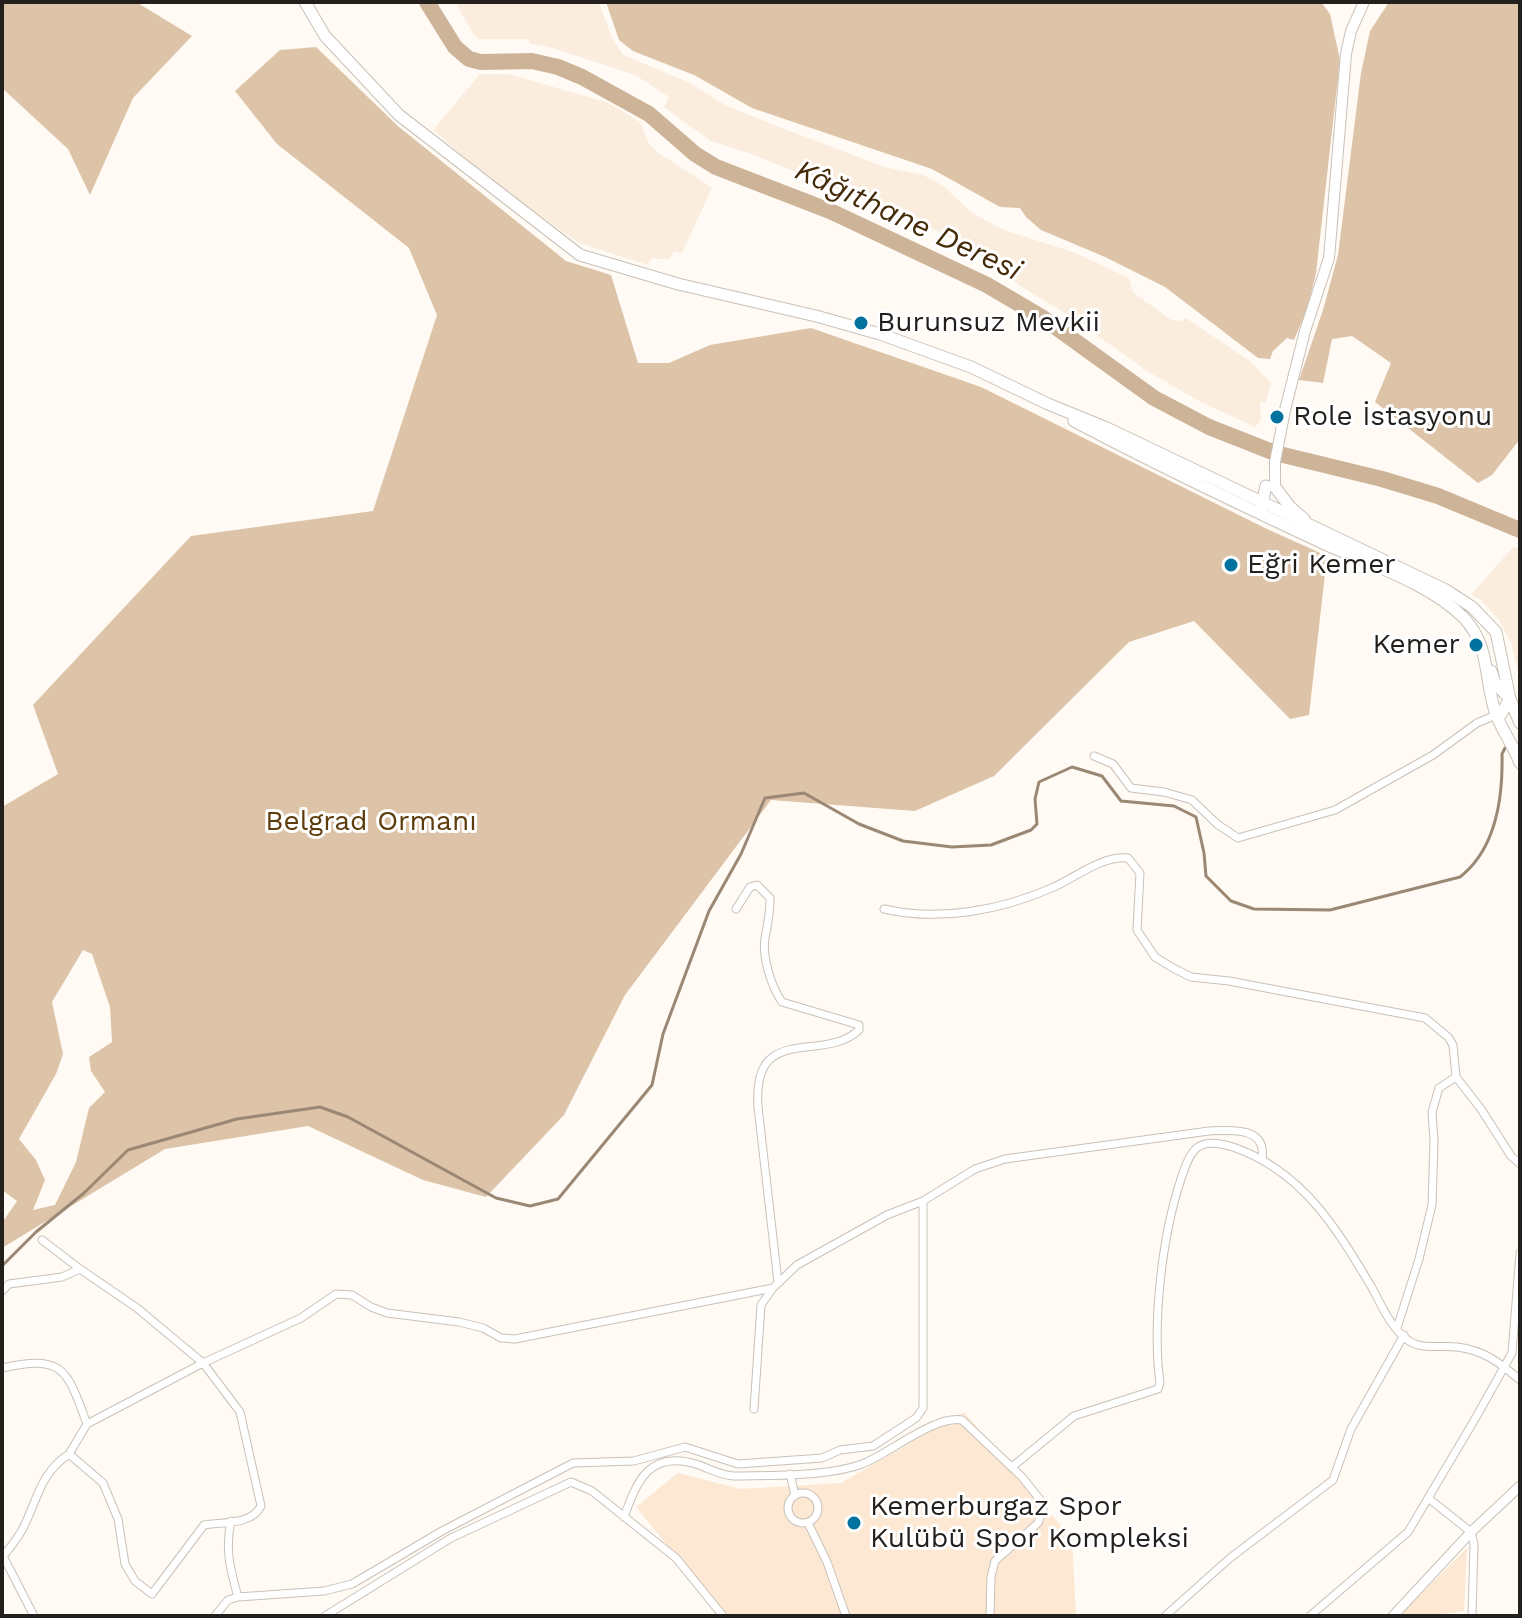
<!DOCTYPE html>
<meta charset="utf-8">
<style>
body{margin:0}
#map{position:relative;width:1522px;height:1618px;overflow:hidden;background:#fffaf4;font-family:"Work Sans",sans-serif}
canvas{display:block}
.frame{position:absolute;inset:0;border:4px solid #221f1c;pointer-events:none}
</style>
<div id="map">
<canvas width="1522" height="1618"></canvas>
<div class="frame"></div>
</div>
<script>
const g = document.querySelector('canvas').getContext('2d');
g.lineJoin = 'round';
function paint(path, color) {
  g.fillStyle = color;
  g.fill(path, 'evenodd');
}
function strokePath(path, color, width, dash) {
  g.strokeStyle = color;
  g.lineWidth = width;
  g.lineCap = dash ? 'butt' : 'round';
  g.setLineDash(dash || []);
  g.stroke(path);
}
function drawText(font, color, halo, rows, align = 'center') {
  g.font = font + ' "Work Sans",sans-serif';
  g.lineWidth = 6;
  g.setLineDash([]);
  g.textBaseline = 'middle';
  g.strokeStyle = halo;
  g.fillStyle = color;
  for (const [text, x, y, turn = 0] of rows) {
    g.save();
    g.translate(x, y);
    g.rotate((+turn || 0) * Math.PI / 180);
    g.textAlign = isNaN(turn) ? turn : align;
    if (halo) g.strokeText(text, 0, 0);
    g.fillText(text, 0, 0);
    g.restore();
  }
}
paint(new Path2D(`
 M 455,2 L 599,2 L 611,36 L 623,55 L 688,82 L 725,105 L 769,123 L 884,167 L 923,175 L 943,186 L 972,213 L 1004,230 L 1073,252 L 1129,278 L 1133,292 L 1171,320 L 1181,321 L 1186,318 L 1251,362 L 1271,383 L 1266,402 L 1260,403 L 1261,420 L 1255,427 L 1201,402 L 1147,371 L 1073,318 L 1019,285 L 982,255 L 938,231 L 757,156 L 711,141 L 664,107 L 669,97 L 635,75 L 549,47 L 530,44 L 529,39 L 479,39 L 474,35 Z
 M 480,74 L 508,74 L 609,103 L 640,122 L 648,142 L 656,151 L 712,188 L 682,253 L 674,251 L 668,260 L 652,258 L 648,265 L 579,243 L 500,188 L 433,130 Z
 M 1513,547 L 1520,548 L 1520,679 L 1511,643 L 1499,620 L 1481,600 L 1471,595 Z`), '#fbedde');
paint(new Path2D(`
 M 964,1412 L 1072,1539 L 1076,1616 L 725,1616 L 636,1507 L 678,1473 L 740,1489 L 841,1483 Z
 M 1467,1548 L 1464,1611 L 1429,1616 L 1399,1616 Z`), '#fce8d3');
paint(new Path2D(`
 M 2,2 L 136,2 L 192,36 L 133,98 L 90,195 L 68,149 L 2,88 Z
 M 606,2 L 1321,2 L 1330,14 L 1340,60 L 1316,273 L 1308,307 L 1294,340 L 1287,338 L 1273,351 L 1270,359 L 1258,358 L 1165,287 L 1105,257 L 1041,230 L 1026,217 L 1020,208 L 1000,207 L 932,169 L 752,108 L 694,75 L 633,51 L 619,40 Z
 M 1389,2 L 1520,2 L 1520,439 L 1492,475 L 1478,483 L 1375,402 L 1391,363 L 1352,336 L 1332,339 L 1323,383 L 1299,380 L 1323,310 L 1338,255 L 1361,73 L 1370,31 Z
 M 316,47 L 399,127 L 566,261 L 611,275 L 638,363 L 669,363 L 710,345 L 811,328 L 981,387 L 1267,529 L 1327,556 L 1309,715 L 1290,719 L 1194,621 L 1129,642 L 994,776 L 915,811 L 771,800 L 625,995 L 564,1115 L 486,1197 L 423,1180 L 308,1126 L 165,1149 L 2,1248 L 2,1223 L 17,1201 L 2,1190 L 2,807 L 58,774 L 33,705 L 191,536 L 373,511 L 437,315 L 409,248 L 277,144 L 235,91 L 280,50 ZM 83,950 L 92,954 L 110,1007 L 112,1042 L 89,1057 L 91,1071 L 105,1092 L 89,1108 L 76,1162 L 55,1205 L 33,1210 L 45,1180 L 36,1160 L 19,1139 L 56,1074 L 63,1054 L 52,1002 Z`), '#ddc4a8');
strokePath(new Path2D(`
 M 2,1266 L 36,1232 L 84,1193 L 128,1150 L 237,1119 L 320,1107 L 348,1117 L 496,1198 L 530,1206 L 558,1199 L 652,1085 L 663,1034 L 709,911 L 741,854 L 765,798 L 804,793 L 859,824 L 903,841 L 952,847 L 991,845 L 1031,830 L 1037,824 L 1035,799 L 1039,782 L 1072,767 L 1102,776 L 1121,801 L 1174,806 L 1196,817 L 1204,853 L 1206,876 L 1231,901 L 1254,909 L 1330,910 L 1460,877 C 1496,849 1503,797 1502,754 L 1505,748`), '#9a8774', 3);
strokePath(new Path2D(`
 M 427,2 L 455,47 L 469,59 L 481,62 L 532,61 L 558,67 L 582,77 L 649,114 L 695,154 L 716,167 L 830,211 L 987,285 L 1043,318 L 1154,398 L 1209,427 L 1275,453 L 1382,479 L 1438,496 L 1520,530`), '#cdb499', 16);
const minor = new Path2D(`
 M 1094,756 L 1113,764 L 1131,788 L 1164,792 L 1192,800 L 1217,824 L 1238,838 L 1335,810 L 1433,755 L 1477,723 L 1496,715
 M 736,909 L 750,887 L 757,885 L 770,898 C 770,915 768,923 765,938 C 762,957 771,986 782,1002 L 859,1025 L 859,1030 C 823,1064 752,1021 758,1107 L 778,1282
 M 884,909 C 940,922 1002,910 1054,887 C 1078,876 1101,856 1128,858 L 1140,873 L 1137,930 L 1155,957 L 1173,968 L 1191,977 L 1229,981 L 1425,1018 L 1448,1037 L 1453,1045 L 1456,1077 L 1481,1109 L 1511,1156 L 1520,1164
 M 2,1291 L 9,1284 L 62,1277 L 80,1269
 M 1397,1328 L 1419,1259 L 1432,1205 L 1434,1141 L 1432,1112 L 1439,1088 L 1456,1077
 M 2,1368 C 64,1354 67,1370 87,1424
 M 754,1409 L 761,1305 L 773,1288
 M 69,1454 L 87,1424 L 203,1363 L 301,1318 L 336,1294 L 352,1295 L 371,1307 L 387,1313 L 459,1322 L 483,1328 L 501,1338 L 515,1339 L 773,1288 L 797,1265 L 887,1215 L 923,1201 L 975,1169 L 1005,1159 L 1209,1131 C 1230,1130 1267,1126 1262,1159
 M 1012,1467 L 1074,1416 L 1158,1389 L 1160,1383 C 1152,1323 1162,1236 1181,1179 C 1191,1148 1198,1136 1233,1147 C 1302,1171 1335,1226 1371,1286 C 1381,1304 1391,1329 1409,1341 C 1423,1350 1442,1345 1457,1347 C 1484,1350 1500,1363 1520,1380
 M 790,1474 L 795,1495
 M788 1508a15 15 0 1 1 30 0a15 15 0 1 1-30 0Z
 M 1428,1498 L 1471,1532 L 1474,1544 L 1472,1616
 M 624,1517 C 637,1481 649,1450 696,1464 C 708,1468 719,1475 733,1476 C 770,1475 827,1477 862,1464 C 889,1454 934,1415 962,1420 L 1022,1477 L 1042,1502 L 1043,1510 L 1038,1523 L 995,1561 L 991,1577 L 990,1616
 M 231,1521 C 225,1549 230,1569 238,1597
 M 808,1523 L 827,1562 L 846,1616
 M 2,1554 L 34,1616
 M 3,1556 C 10,1548 17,1539 22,1530 C 38,1500 39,1474 69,1454 L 103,1483 L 118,1519 L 125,1564 L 135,1581 L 152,1594 L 204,1525 C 222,1522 252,1525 261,1506 L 240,1412 L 203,1363 L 137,1308 L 80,1269 L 42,1240
 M 215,1616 L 228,1600 L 238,1597 L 324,1591 L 352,1584 L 442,1531 L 573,1463 L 634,1461 L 685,1447 L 738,1464 L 822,1458 L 840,1450 L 873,1446 L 916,1418 L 923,1408 L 923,1201
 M 325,1616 L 451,1538 L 571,1482 L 592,1491 L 676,1558 L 723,1616
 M 1165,1616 L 1230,1558 L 1333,1480 L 1351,1429 L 1404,1335
 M 1310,1616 L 1408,1532 L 1475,1419 L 1512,1353 L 1520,1253`);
const tertiary = new Path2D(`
 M 1393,1616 L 1471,1532 L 1520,1486`);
const secondary = new Path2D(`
 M 1275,487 L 1275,462 L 1285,410 L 1305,331 L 1329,258 L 1346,54 L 1351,31 L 1364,2`);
const primary = new Path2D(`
 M 305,2 L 325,36 L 399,115 L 580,255 L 678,284 L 816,316 L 880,334 L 971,367 L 1048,404 L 1107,428 L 1446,590 L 1472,607 L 1496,632 L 1510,699 L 1520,723
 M 1074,421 C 1157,465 1241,505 1325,544 C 1369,564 1431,584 1464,618 C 1491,647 1484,681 1496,714 C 1502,731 1514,746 1520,763
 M 1275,487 L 1290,507 L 1304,519
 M 1261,509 L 1266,486
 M 1491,671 L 1495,683 L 1510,699 L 1498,719`);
strokePath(minor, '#c9c1b8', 9);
strokePath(tertiary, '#c9c1b8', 11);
strokePath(secondary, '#c9c1b8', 12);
strokePath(primary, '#c9c1b8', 13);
strokePath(minor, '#fff', 7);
strokePath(tertiary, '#fff', 9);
strokePath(secondary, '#fff', 10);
strokePath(primary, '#fff', 11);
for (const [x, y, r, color] of [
 [861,323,8,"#00729d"],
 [1277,417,8,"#00729d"],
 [1231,565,8,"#00729d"],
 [1476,645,8,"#00729d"],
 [854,1523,8,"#00729d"]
]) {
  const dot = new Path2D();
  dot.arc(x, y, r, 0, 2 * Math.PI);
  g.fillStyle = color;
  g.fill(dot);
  strokePath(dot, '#fff', 3);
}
drawText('28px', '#221f1c', '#fff', [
 ["Burunsuz Mevkii",877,323],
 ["Role İstasyonu",1293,417],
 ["Eğri Kemer",1247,565],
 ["Kemer",1460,645,"right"],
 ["Kemerburgaz Spor",870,1507],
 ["Kulübü Spor Kompleksi",870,1539]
], 'left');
drawText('28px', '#5e3b0b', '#fff', [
 ["Belgrad Ormanı",371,822]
]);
drawText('italic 30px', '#452b07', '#fff', [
 ["Kâğıthane Deresi",908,221,25]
]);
</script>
